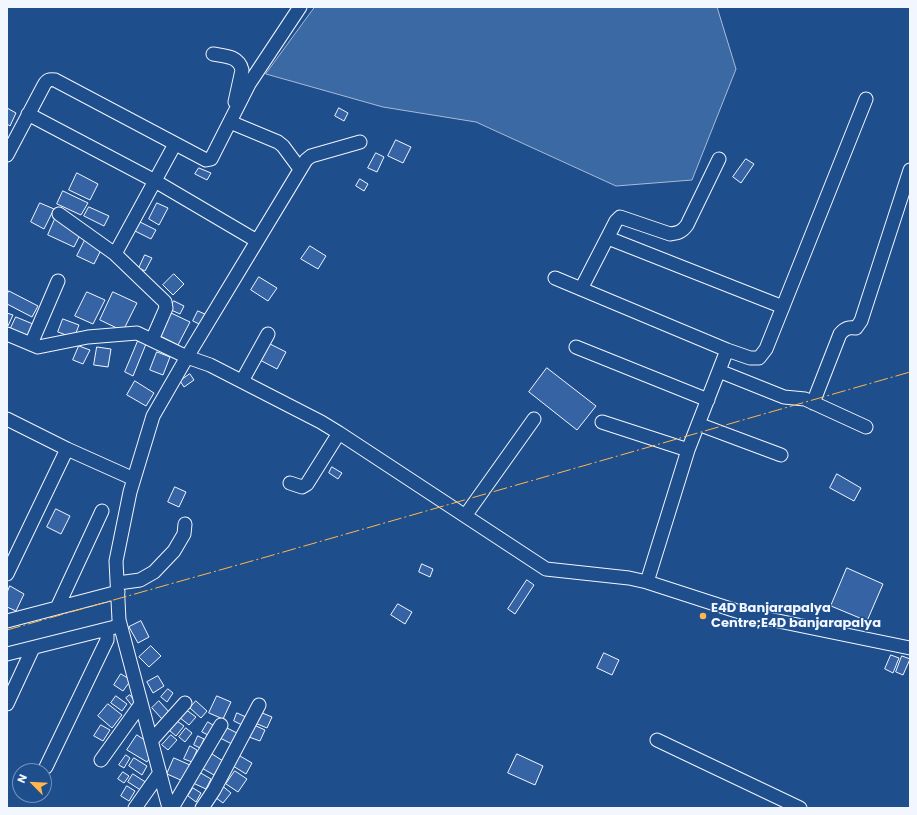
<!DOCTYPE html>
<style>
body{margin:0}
#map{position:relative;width:917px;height:815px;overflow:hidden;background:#1f4e8c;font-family:Poppins,sans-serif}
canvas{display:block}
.frame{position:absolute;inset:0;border:8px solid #f2f6ff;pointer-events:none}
.north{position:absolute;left:12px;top:763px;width:40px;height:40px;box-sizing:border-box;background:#1f4e8c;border:1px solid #7391ba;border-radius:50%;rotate:294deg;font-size:11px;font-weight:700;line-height:16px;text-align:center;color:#f2f6ff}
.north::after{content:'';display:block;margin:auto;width:14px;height:18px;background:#ffb74d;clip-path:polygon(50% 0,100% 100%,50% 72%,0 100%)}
</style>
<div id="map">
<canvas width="917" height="815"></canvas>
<div class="frame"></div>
<div class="north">N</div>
</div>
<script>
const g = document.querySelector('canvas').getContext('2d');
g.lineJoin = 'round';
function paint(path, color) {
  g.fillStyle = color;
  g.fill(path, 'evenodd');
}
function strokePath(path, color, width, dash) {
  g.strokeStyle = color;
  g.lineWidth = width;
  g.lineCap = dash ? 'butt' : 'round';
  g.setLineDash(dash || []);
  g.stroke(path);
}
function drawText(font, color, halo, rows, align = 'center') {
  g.font = font + ' Poppins,sans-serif';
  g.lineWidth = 3;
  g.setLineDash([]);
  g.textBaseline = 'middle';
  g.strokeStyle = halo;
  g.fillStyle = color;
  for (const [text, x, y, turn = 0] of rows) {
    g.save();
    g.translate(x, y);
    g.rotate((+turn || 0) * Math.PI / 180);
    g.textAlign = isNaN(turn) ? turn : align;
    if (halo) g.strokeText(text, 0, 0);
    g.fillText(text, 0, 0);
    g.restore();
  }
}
const water = new Path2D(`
 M 315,7 L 717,7 L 736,69 L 692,180 L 616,186 L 476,122 L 383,107 L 266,74 Z`);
paint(water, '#3b69a3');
strokePath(water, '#a8bbd7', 1);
const building = new Path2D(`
 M 7,108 L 16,113 L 10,126 L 7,124 Z
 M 339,108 L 348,113 L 344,121 L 335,116 Z
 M 396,140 L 411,147 L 403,163 L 388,156 Z
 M 376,153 L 384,157 L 377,172 L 368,168 Z
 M 746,159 L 754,164 L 741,183 L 733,177 Z
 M 199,168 L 211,173 L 207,180 L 195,174 Z
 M 77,173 L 98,184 L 90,200 L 69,190 Z
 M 360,179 L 368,184 L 364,191 L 356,186 Z
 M 63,191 L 88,203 L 81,215 L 57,204 Z
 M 40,203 L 54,209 L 44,229 L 31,222 Z
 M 157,203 L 168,208 L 159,225 L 149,219 Z
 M 89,207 L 109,216 L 104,226 L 84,216 Z
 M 55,219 L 82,231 L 74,247 L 48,235 Z
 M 138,221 L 156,230 L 151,239 L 133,230 Z
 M 86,238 L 103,246 L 94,264 L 77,256 Z
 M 310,246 L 326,256 L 318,269 L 301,259 Z
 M 145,255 L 152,258 L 145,271 L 139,268 Z
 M 174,274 L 184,284 L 173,295 L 163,285 Z
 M 259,277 L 277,288 L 268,301 L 251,290 Z
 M 9,291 L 38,306 L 32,317 L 7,304 L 7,295 Z
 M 87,292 L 105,300 L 93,324 L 75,316 Z
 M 113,292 L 137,303 L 123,331 L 100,320 Z
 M 174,301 L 184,306 L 180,314 L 169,309 Z
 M 198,311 L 207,315 L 201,325 L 193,321 Z
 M 169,312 L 190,322 L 178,345 L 158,335 Z
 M 7,313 L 13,315 L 7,328 Z
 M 16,317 L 33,324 L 27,338 L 10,330 Z
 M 63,319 L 79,325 L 74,338 L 58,332 Z
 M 138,341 L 146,344 L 133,376 L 125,372 Z
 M 266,342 L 286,352 L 277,369 L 258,359 Z
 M 79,346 L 90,350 L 83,364 L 73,360 Z
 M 97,347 L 111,349 L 108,367 L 94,365 Z
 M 157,352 L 170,357 L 163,375 L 150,370 Z
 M 547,368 L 596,406 L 577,430 L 529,392 Z
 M 190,374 L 194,380 L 184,387 L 180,381 Z
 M 135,381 L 154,393 L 146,406 L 127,395 Z
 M 332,467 L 342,473 L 338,479 L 329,473 Z
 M 837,474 L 861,488 L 854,501 L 830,488 Z
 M 175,487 L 186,492 L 179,507 L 168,502 Z
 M 56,509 L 70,516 L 61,534 L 47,527 Z
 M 422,564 L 433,569 L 430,577 L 419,572 Z
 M 847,568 L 883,584 L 867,621 L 831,606 Z
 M 527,580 L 534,585 L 515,614 L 508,609 Z
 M 10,586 L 24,594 L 16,611 L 7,607 L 7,593 Z
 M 398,604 L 412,612 L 405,624 L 391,615 Z
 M 141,621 L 149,637 L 138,643 L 129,627 Z
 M 151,646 L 161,656 L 149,667 L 139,657 Z
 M 604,653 L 619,660 L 612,675 L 597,668 Z
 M 891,655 L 899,658 L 893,673 L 885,669 Z
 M 902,656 L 910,659 L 903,675 L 896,672 Z
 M 121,674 L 131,680 L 123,691 L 114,685 Z
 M 158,676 L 164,686 L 153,693 L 147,682 Z
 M 168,689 L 173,693 L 167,702 L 161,697 Z
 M 130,695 L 137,704 L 133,707 L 126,698 Z
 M 116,696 L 127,704 L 122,711 L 111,703 Z
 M 217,696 L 231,702 L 223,719 L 209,713 Z
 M 159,701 L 170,713 L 162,719 L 152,708 Z
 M 196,701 L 207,711 L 201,718 L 190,708 Z
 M 108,704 L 122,715 L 112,728 L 98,716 Z
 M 185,709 L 196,717 L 189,725 L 179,717 Z
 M 260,712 L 272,717 L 267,728 L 255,723 Z
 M 237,713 L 246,717 L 242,725 L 234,721 Z
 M 177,721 L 184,726 L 176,736 L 170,731 Z
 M 208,722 L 216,727 L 210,736 L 202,732 Z
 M 101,725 L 110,730 L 103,741 L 94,736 Z
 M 254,725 L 265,730 L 260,741 L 249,737 Z
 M 225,727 L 239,734 L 234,745 L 220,738 Z
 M 186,728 L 192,733 L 185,742 L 179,737 Z
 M 137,735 L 149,743 L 146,748 L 153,753 L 147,762 L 127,750 Z
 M 171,735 L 177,740 L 168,750 L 162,745 Z
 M 198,736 L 204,739 L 200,748 L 194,745 Z
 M 190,746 L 197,750 L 192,762 L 184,759 Z
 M 209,752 L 223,761 L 214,775 L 200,767 Z
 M 517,754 L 543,766 L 535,785 L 508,773 Z
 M 126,755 L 130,758 L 124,768 L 119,765 Z
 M 240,756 L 252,763 L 246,774 L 233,766 Z
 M 134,758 L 147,766 L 142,775 L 129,766 Z
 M 174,758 L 190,765 L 183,781 L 167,774 Z
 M 235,771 L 247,779 L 238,792 L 226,784 Z
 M 123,772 L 129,776 L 124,783 L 118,779 Z
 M 199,772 L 211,779 L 206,789 L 193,783 Z
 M 133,774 L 147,783 L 142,791 L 128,782 Z
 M 220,784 L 231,793 L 223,803 L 212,795 Z
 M 127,786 L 135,791 L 129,801 L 121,796 Z
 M 193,788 L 201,793 L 196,802 L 188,796 Z`);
paint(building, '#3563a3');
strokePath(building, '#f2f6ff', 1);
const minor = new Path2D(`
 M 213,54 C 225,56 239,56 242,70 L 235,102
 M 28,114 L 155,181 L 257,241
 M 230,122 L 278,142 L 283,146 L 300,169
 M 7,155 L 44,85 C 47,80 49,79 55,80 L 206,160 L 211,159 L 249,84 L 300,7
 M 59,214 L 115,254 L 165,302 L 166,308 L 152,340
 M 608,238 L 783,307
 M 115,254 L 175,144
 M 555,278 L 727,350 L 750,358 L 759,358 L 766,349 L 866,99
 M 581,289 L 616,221 L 620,217 L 670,234 C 678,233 682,232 687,225 L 719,159
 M 7,334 L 38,347 L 88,337 L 137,333 L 187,357 L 210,365 L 321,422 L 339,433 L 546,569 L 629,578 L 647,582 L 749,615 L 910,648
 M 31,344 L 58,281
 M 576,347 L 708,400
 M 719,371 L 784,397 L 805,399 L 866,427
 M 242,381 L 268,334
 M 813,403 L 840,334 C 845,328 849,327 856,328 L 861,321 L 910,170
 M 7,419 L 67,449
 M 602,422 L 688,450
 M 698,424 L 781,455
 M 290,483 L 302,487 L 307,484 L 339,433
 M 465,516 L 534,419
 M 7,574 L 67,449 L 134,479
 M 647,582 L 688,450 L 727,350
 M 118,583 L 140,580 L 154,572 L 174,551 L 184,534 L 185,524
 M 57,608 L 102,511
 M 7,621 L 118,592
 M 7,654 L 115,627
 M 7,704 L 33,648
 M 657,740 L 800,808
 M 151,741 L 185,703
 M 101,760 L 141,704
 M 46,767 L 107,640 L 107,629
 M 135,808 L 159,774
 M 169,808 L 119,620 L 116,561 L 130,492 L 153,416 L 187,357 L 306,160 L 311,156 L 360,142
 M 172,808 L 221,725
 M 202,808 L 214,790 L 259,705`);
strokePath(minor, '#f2f6ff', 15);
strokePath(minor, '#1f4e8c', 13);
strokePath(new Path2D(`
 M 7,630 L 266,557 L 910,372`), '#ffb74d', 1, [14, 3, 2, 3]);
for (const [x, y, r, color] of [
 [703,616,4,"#ffb74d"]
]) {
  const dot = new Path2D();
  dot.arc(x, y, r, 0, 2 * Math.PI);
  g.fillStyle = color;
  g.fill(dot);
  strokePath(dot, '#1f4e8c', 1.5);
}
drawText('bold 13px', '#f2f6ff', '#1f4e8c', [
 ["E4D Banjarapalya",711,609],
 ["Centre;E4D banjarapalya",711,624]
], 'left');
</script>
